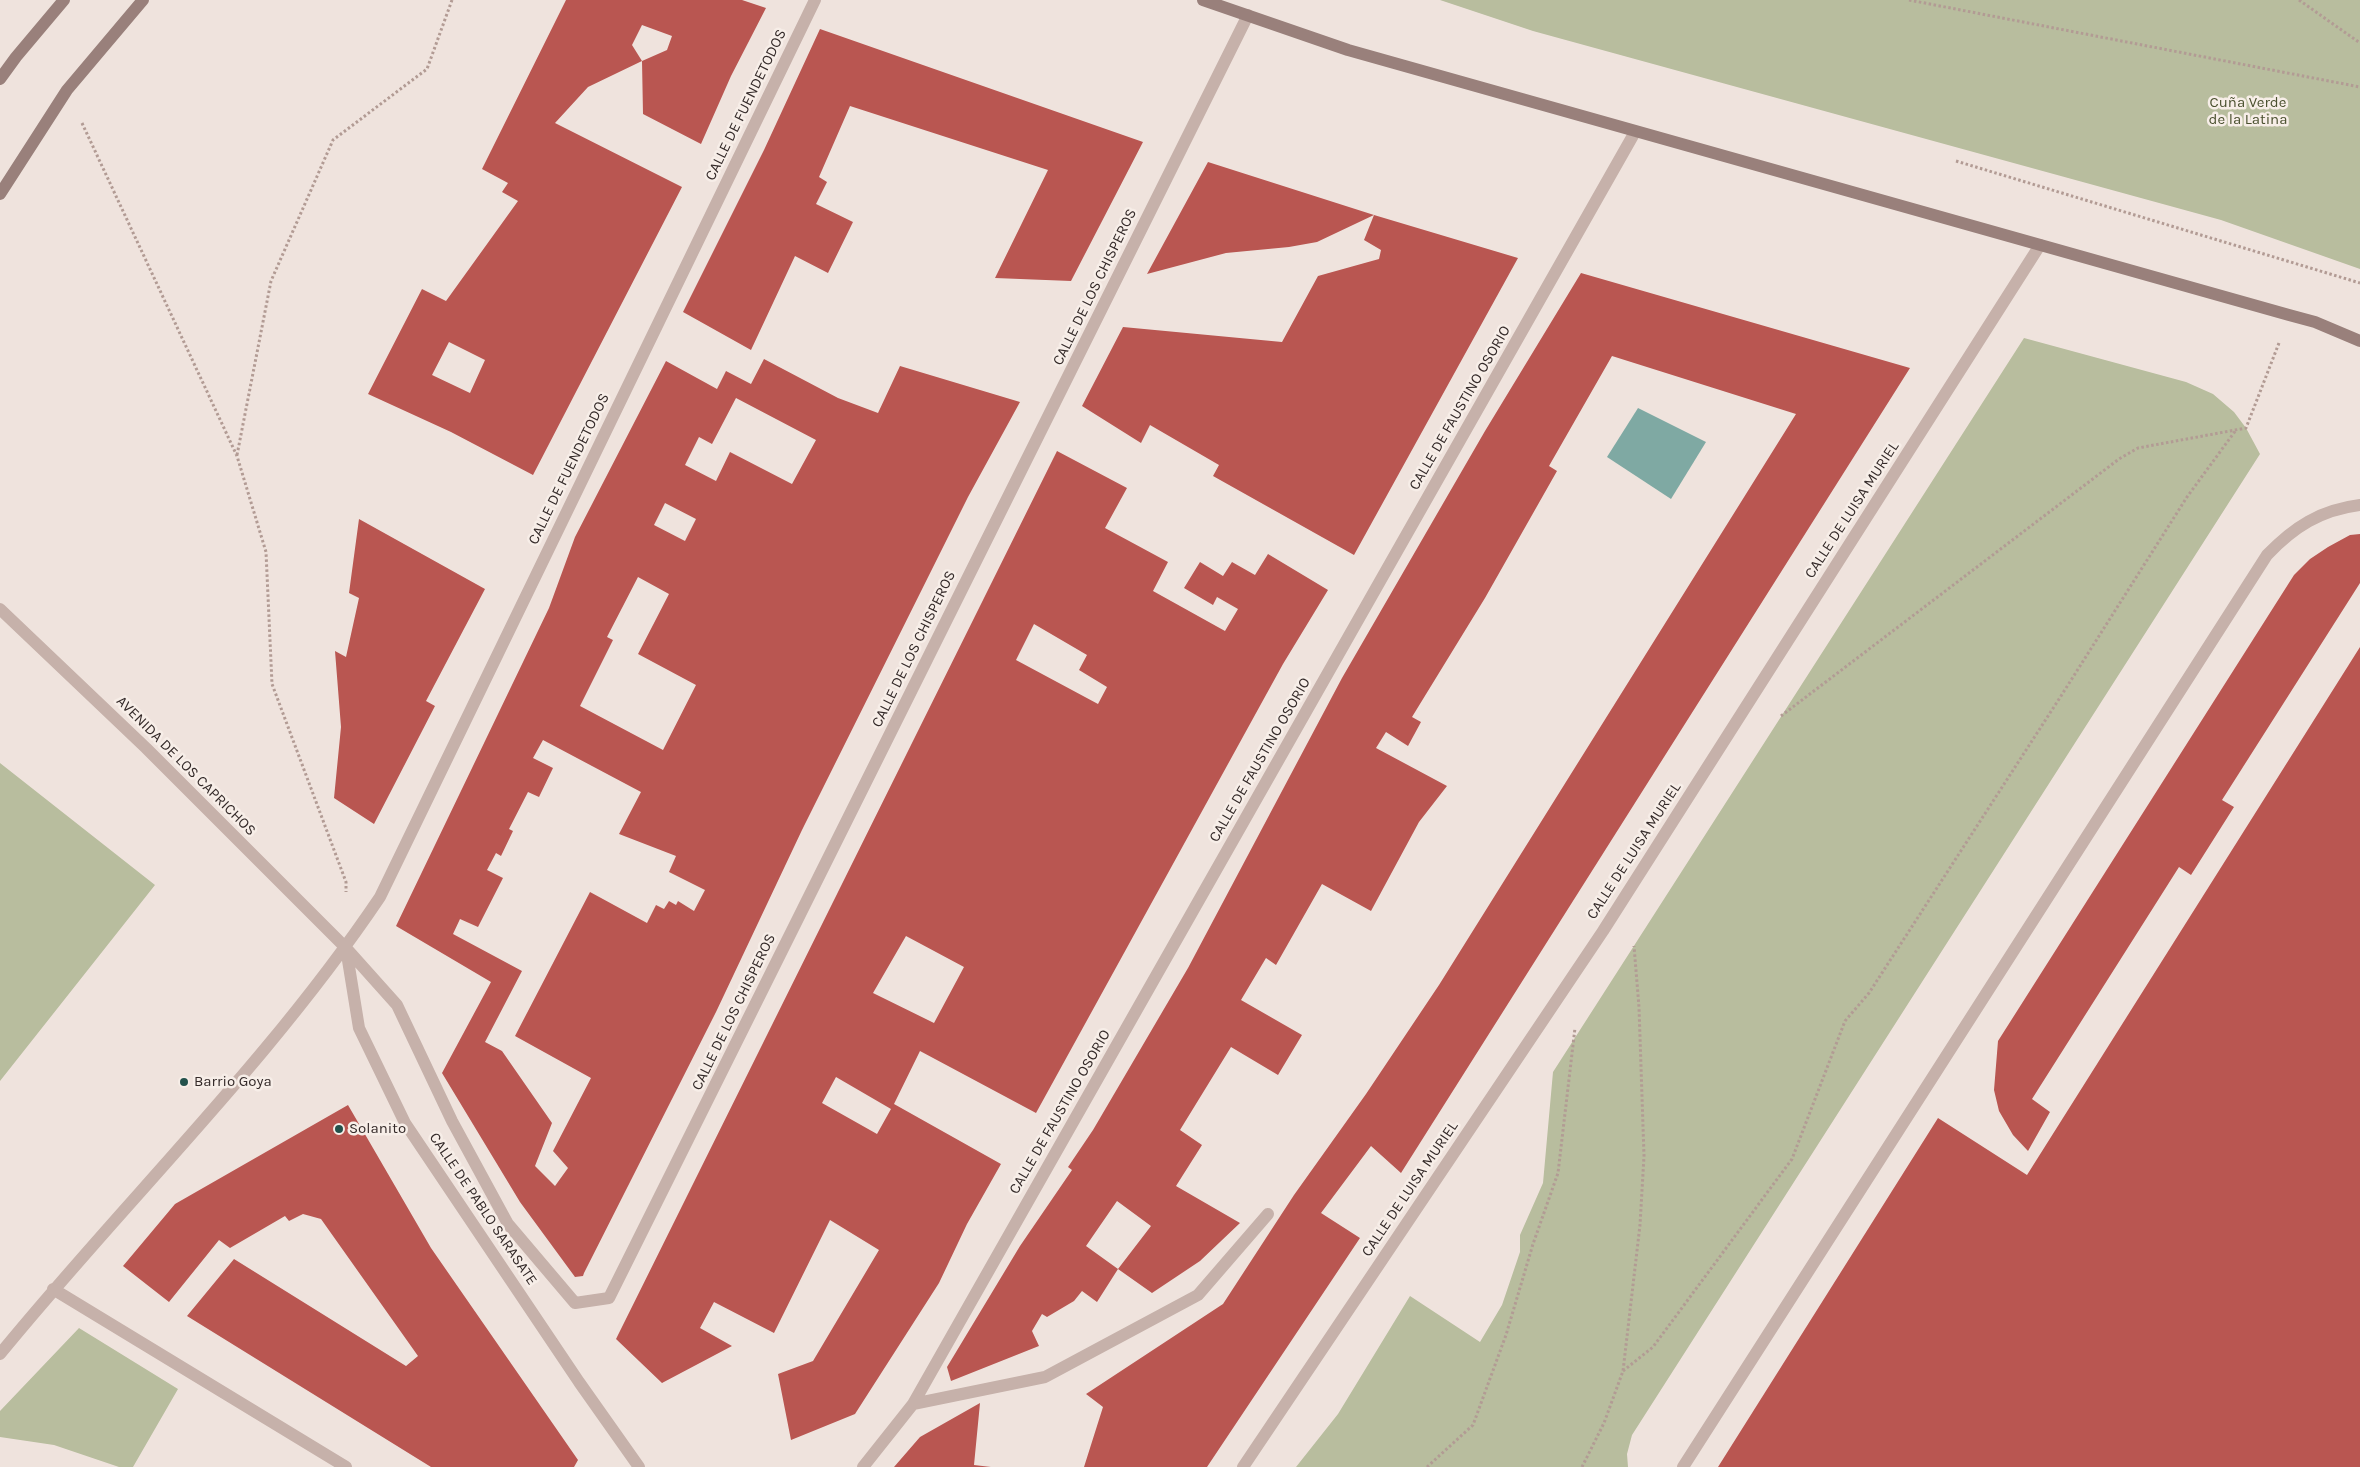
<!DOCTYPE html>
<meta charset="utf-8">
<style>
body{margin:0}
canvas{display:block;background:#efe3dd}
</style>
<canvas width="2360" height="1467"></canvas>
<script>
const g = document.querySelector('canvas').getContext('2d');
g.lineJoin = 'round';
function paint(path, color) {
  g.fillStyle = color;
  g.fill(path, 'evenodd');
}
function strokePath(path, color, width, dash) {
  g.strokeStyle = color;
  g.lineWidth = width;
  g.lineCap = dash ? 'butt' : 'round';
  g.setLineDash(dash || []);
  g.stroke(path);
}
function drawText(font, color, halo, rows, align = 'center') {
  g.font = font + ' Karla,sans-serif';
  g.lineWidth = 5;
  g.setLineDash([]);
  g.textBaseline = 'middle';
  g.strokeStyle = halo;
  g.fillStyle = color;
  for (const [text, x, y, turn = 0] of rows) {
    g.save();
    g.translate(x, y);
    g.rotate((+turn || 0) * Math.PI / 180);
    g.textAlign = isNaN(turn) ? turn : align;
    if (halo) g.strokeText(text, 0, 0);
    g.fillText(text, 0, 0);
    g.restore();
  }
}
paint(new Path2D(`
 M 1440,0 L 2360,0 L 2360,269 L 2221,220 L 1533,31 Z
 M 2024,338 L 2186,382 L 2213,394 L 2234,412 L 2246,428 L 2260,454 L 1632,1435 L 1627,1454 L 1628,1467 L 1296,1467 L 1338,1414 L 1410,1296 L 1480,1342 L 1502,1305 L 1520,1252 L 1520,1235 L 1543,1183 L 1553,1072 Z
 M 0,763 L 155,885 L 0,1081 Z
 M 79,1328 L 178,1389 L 133,1467 L 119,1467 L 54,1445 L 0,1437 L 0,1411 Z`), '#b8bd9e');
paint(new Path2D(`
 M 1638,408 L 1706,442 L 1671,499 L 1607,457 Z`), '#7fa9a3');
paint(new Path2D(`
 M 566,0 L 742,0 L 766,8 L 731,76 L 701,144 L 643,114 L 642,61 L 667,50 L 672,36 L 642,25 L 632,45 L 642,61 L 588,87 L 555,123 L 682,187 L 533,475 L 451,432 L 368,394 L 422,289 L 446,301 L 518,201 L 502,192 L 508,183 L 482,169 ZM 449,342 L 485,360 L 470,393 L 432,375 Z
 M 820,29 L 1143,142 L 1071,281 L 995,278 L 1048,170 L 850,106 L 819,177 L 827,182 L 816,204 L 853,222 L 828,273 L 795,256 L 751,350 L 683,312 L 764,150 Z
 M 1208,162 L 1374,215 L 1518,258 L 1354,555 L 1213,476 L 1219,465 L 1150,425 L 1141,443 L 1082,406 L 1123,327 L 1282,342 L 1318,276 L 1379,259 L 1381,250 L 1364,240 L 1374,215 L 1317,242 L 1289,247 L 1226,253 L 1147,274 Z
 M 1581,273 L 1910,368 L 1401,1173 L 1371,1146 L 1321,1213 L 1360,1238 L 1207,1467 L 1084,1467 L 1103,1407 L 1086,1394 L 1223,1304 L 1294,1195 L 1366,1094 L 1439,985 L 1796,414 L 1612,356 L 1549,466 L 1557,471 L 1485,598 L 1412,717 L 1421,722 L 1408,746 L 1386,732 L 1376,748 L 1447,786 L 1419,822 L 1371,911 L 1322,884 L 1276,965 L 1266,958 L 1241,1000 L 1302,1035 L 1278,1075 L 1231,1047 L 1180,1130 L 1202,1145 L 1176,1186 L 1240,1223 L 1200,1261 L 1152,1293 L 1118,1269 L 1151,1226 L 1117,1201 L 1086,1246 L 1118,1269 L 1097,1302 L 1082,1291 L 1074,1301 L 1047,1317 L 1042,1314 L 1032,1331 L 1039,1346 L 951,1381 L 947,1367 L 1020,1246 L 1072,1170 L 1068,1167 L 1093,1130 L 1188,968 L 1342,678 L 1485,431 Z
 M 764,359 L 838,398 L 878,413 L 900,366 L 1020,402 L 968,497 L 802,830 L 716,1012 L 584,1273 L 583,1276 L 575,1277 L 520,1202 L 442,1073 L 491,982 L 396,926 L 549,608 L 575,537 L 666,361 L 717,389 L 726,371 L 751,384 ZM 736,398 L 816,440 L 792,484 L 730,452 L 716,481 L 685,465 L 699,437 L 712,444 ZM 665,503 L 696,519 L 685,541 L 654,525 ZM 638,577 L 669,594 L 638,654 L 696,685 L 663,750 L 580,706 L 613,640 L 607,637 ZM 543,740 L 641,792 L 619,834 L 676,856 L 669,872 L 705,890 L 694,911 L 678,901 L 676,905 L 669,901 L 664,909 L 656,905 L 647,923 L 590,892 L 515,1036 L 591,1078 L 553,1151 L 568,1168 L 555,1186 L 535,1166 L 552,1123 L 502,1051 L 485,1042 L 522,971 L 453,934 L 460,919 L 478,927 L 503,878 L 487,870 L 496,853 L 501,856 L 513,831 L 509,829 L 528,792 L 539,797 L 553,768 L 533,758 Z
 M 1057,451 L 1127,488 L 1105,528 L 1168,562 L 1153,591 L 1225,631 L 1238,609 L 1217,597 L 1213,605 L 1184,588 L 1200,562 L 1223,576 L 1232,562 L 1255,575 L 1268,554 L 1328,590 L 1283,664 L 1036,1113 L 920,1051 L 894,1104 L 1001,1164 L 967,1224 L 939,1283 L 855,1414 L 791,1440 L 778,1374 L 813,1361 L 879,1250 L 830,1220 L 774,1333 L 714,1302 L 700,1328 L 732,1346 L 662,1383 L 616,1339 ZM 1034,624 L 1087,655 L 1079,670 L 1107,687 L 1098,704 L 1016,660 ZM 906,936 L 964,967 L 934,1023 L 873,993 ZM 836,1077 L 891,1109 L 877,1134 L 822,1103 Z
 M 359,519 L 485,589 L 426,701 L 435,706 L 374,824 L 334,798 L 341,727 L 335,651 L 346,657 L 359,598 L 349,593 Z
 M 2360,534 L 2360,583 L 2222,800 L 2234,807 L 2191,875 L 2179,867 L 2032,1099 L 2050,1112 L 2028,1151 L 2013,1135 L 1999,1111 L 1994,1090 L 1998,1041 L 2294,575 L 2310,559 L 2328,547 L 2350,535 Z
 M 2360,647 L 2360,1467 L 1718,1467 L 1938,1118 L 2027,1175 Z
 M 348,1105 L 431,1248 L 578,1460 L 574,1467 L 431,1467 L 187,1316 L 234,1259 L 406,1366 L 418,1356 L 321,1219 L 303,1214 L 289,1221 L 285,1216 L 230,1248 L 219,1240 L 169,1302 L 123,1266 L 175,1204 Z
 M 980,1403 L 974,1465 L 991,1467 L 894,1467 L 920,1437 Z`), '#b95651');
strokePath(new Path2D(`
 M 1909,0 L 2360,87
 M 2299,0 L 2360,43
 M 82,123 L 237,456 L 266,552 L 272,684 L 346,882 L 346,892
 M 1956,161 L 2360,283
 M 237,455 L 271,281 L 333,140 L 427,69 L 452,0
 M 1781,716 L 2119,459 L 2138,448 L 2246,428 L 2279,343
 M 1623,1371 L 1653,1347 L 1792,1159 L 1845,1021 L 1869,993 L 2061,696 L 2187,497 L 2236,430
 M 1427,1467 L 1473,1425 L 1506,1335 L 1533,1244 L 1558,1173 L 1575,1028
 M 1582,1467 L 1604,1423 L 1623,1371 L 1640,1225 L 1644,1156 L 1639,1007 L 1634,946`), '#b29b94', 3, [2.5, 2.5]);
strokePath(new Path2D(`
 M 1683,1467 L 2267,555 C 2294,527 2320,510 2360,505`), '#c6b1aa', 12);
strokePath(new Path2D(`
 M 0,609 L 146,748 L 346,948 L 397,1005 L 452,1121 L 508,1224 L 575,1303 L 609,1298 L 1248,15
 M 346,948 L 359,1028 L 405,1123 L 579,1382 L 639,1467
 M 53,1289 L 346,1467
 M 0,1354 C 125,1201 269,1062 380,897 L 815,0
 M 913,1404 L 1045,1377 L 1198,1295 L 1268,1214
 M 863,1467 L 913,1404 L 1635,132
 M 1243,1467 L 1603,931 L 2040,245`), '#c6b1aa', 12);
strokePath(new Path2D(`
 M 1203,0 L 1348,50 L 2289,315 L 2315,322 L 2360,341
 M 0,79 L 16,57 L 64,0
 M 0,194 L 67,90 L 143,0`), '#99807b', 12);
for (const [x, y, r, color] of [
 [184,1082,5,"#23514b"],
 [339,1129,5,"#23514b"]
]) {
  const dot = new Path2D();
  dot.arc(x, y, r, 0, 2 * Math.PI);
  g.fillStyle = color;
  g.fill(dot);
  strokePath(dot, '#f7eee8', 2);
}
drawText('15px', '#4a502f', '#f7eee8', [
 ["Cuña Verde",2248,103],
 ["de la Latina",2248,120]
]);
drawText('15px', '#342a29', '#f7eee8', [
 ["CALLE DE FUENDETODOS",746,105,-64],
 ["CALLE DE LOS CHISPEROS",1095,287,-64],
 ["CALLE DE FAUSTINO OSORIO",1460,408,-60],
 ["CALLE DE FUENDETODOS",569,469,-64],
 ["CALLE DE LUISA MURIEL",1852,510,-57],
 ["CALLE DE LOS CHISPEROS",914,649,-64],
 ["CALLE DE FAUSTINO OSORIO",1260,760,-60],
 ["AVENIDA DE LOS CAPRICHOS",186,766,45],
 ["CALLE DE LUISA MURIEL",1634,851,-57],
 ["CALLE DE LOS CHISPEROS",734,1012,-64],
 ["CALLE DE FAUSTINO OSORIO",1060,1112,-60],
 ["CALLE DE LUISA MURIEL",1410,1189,-56],
 ["CALLE DE PABLO SARASATE",483,1209,56]
]);
drawText('15px', '#342a29', '#f7eee8', [
 ["Barrio Goya",194,1082],
 ["Solanito",349,1129]
], 'left');
</script>
